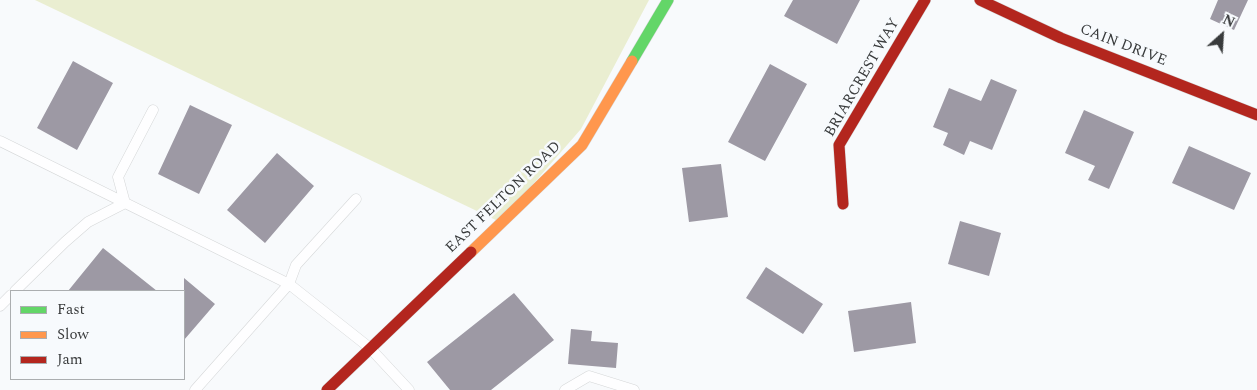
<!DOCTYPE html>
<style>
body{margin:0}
#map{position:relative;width:1257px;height:390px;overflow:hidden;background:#f8fafc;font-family:Spectral,serif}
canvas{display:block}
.legend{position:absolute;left:10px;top:290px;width:175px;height:90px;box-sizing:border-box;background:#f7fafd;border:1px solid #abaeb0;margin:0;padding:6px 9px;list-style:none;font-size:15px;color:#393b3c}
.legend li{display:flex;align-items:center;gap:10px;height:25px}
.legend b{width:25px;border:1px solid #abaeb0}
.north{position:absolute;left:1197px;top:10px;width:50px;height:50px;-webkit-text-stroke:4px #f7fafd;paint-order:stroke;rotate:26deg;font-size:14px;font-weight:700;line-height:20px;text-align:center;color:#393b3c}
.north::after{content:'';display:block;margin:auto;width:18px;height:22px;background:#393b3c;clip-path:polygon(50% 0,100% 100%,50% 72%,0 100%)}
</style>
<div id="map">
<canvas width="1257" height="390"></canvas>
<ul class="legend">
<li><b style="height:6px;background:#63d668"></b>Fast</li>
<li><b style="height:6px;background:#ff974d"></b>Slow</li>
<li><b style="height:6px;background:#b3261e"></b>Jam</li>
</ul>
<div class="north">N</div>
</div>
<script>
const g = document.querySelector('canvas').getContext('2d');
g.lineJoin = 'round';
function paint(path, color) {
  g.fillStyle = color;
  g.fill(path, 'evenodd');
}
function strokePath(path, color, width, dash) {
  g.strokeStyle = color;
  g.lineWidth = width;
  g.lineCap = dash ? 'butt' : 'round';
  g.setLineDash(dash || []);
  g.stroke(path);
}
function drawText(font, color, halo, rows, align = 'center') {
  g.font = font + ' Spectral,serif';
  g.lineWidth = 5;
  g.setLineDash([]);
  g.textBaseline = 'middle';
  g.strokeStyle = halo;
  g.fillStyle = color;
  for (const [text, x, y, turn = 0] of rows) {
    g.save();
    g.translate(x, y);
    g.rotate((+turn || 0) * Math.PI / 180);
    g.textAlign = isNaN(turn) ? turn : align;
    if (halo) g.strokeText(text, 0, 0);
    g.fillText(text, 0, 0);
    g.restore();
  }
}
paint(new Path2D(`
 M 35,0 L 649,0 L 581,129 L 500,222 Z`), '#eaeed1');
paint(new Path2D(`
 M 793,0 L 860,0 L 837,44 L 784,16 Z
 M 1218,0 L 1248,0 L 1234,30 L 1210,19 Z
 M 73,61 L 113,83 L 77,150 L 37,128 Z
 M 770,64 L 807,84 L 765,161 L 728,142 Z
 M 991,79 L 1017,90 L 992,150 L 970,141 L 964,155 L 943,145 L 948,133 L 933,127 L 949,88 L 981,101 Z
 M 190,105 L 232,125 L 199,194 L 158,174 Z
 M 1084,110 L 1134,132 L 1109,189 L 1088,180 L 1095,166 L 1065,153 Z
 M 1189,146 L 1251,173 L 1234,210 L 1172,183 Z
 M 277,153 L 314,186 L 265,243 L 227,210 Z
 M 721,164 L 728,217 L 689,222 L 682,168 Z
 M 960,221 L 1001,233 L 989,276 L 948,264 Z
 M 103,248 L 157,291 L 68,291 Z
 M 766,267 L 823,304 L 803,334 L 746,298 Z
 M 184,278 L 215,304 L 184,340 Z
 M 514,293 L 554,340 L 491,390 L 450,390 L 427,362 Z
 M 911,302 L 916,343 L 854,352 L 848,311 Z
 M 571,329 L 592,331 L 591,341 L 618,343 L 616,368 L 568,364 Z`), '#9d99a4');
const lane = new Path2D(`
 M 0,141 L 289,284 L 370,348 L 409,390
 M 15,291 L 65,242 L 88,222 L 125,203 L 118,177 L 153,110
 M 0,306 L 11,295
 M 195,390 L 289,284 L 296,265 L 356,199
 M 565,390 L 589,376 L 634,390`);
const fast = new Path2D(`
 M 632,61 L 668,0`);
const slow = new Path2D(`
 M 471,252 L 582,145 L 632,61`);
const jam = new Path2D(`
 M 980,0 L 1061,38 L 1257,115
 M 843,204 L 839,145 L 925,0
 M 327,390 L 471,252`);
strokePath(lane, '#d5d7d8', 11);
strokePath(fast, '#d5d7d8', 12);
strokePath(slow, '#d5d7d8', 12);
strokePath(jam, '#d5d7d8', 12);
strokePath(lane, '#fefeff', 10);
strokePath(fast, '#63d668', 11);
strokePath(slow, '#ff974d', 11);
strokePath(jam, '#b3261e', 11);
drawText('15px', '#393b3c', '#f7fafd', [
 ["CAIN DRIVE",1123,46,21],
 ["BRIARCREST WAY",863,78,-60],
 ["EAST FELTON ROAD",504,198,-44]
]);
</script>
